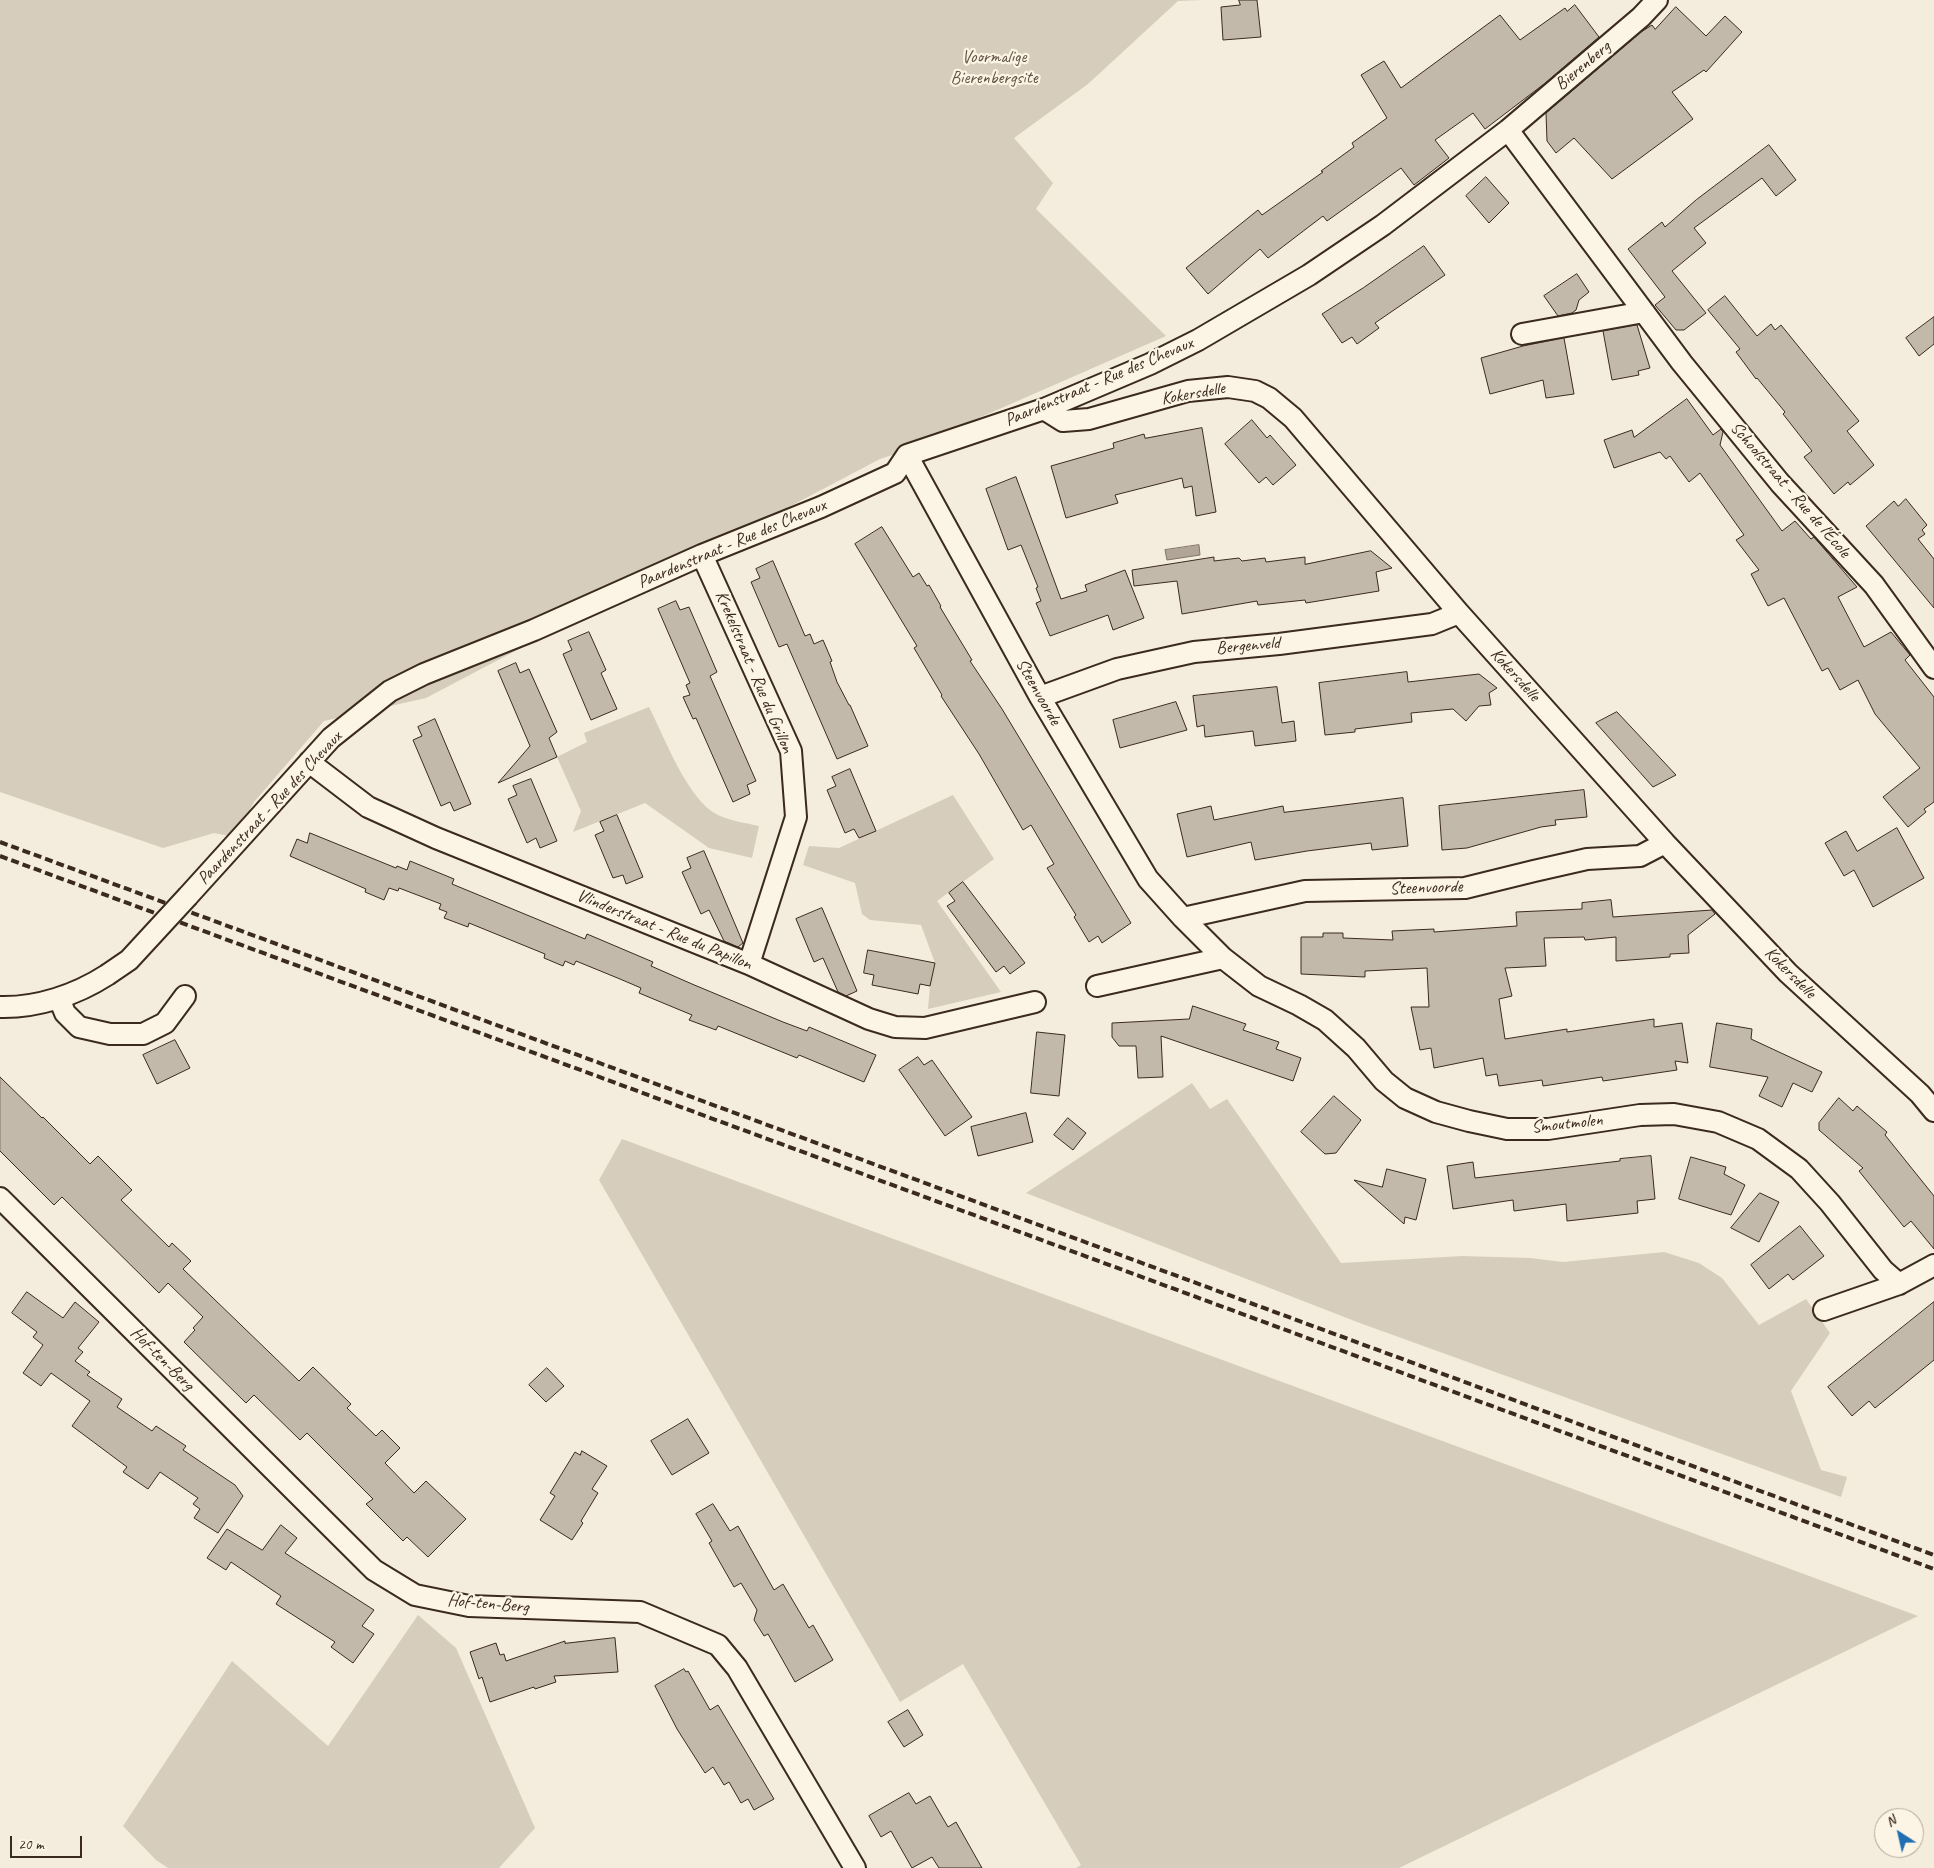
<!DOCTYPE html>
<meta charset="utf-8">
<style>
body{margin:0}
#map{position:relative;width:1934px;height:1868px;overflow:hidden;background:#f4eddd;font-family:Caveat,sans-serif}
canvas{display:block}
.north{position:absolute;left:1874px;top:1808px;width:50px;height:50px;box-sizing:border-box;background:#fcf5e5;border:1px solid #afa495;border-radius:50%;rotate:325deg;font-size:14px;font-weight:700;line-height:20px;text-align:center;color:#3b2a1e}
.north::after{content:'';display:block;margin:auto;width:18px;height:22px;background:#1f6fb2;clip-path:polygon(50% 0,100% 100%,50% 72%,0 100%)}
.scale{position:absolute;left:10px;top:1836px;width:72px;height:22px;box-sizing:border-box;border:2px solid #3b2a1e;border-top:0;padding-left:6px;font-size:15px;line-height:18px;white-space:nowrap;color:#3b2a1e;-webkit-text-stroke:4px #fcf5e5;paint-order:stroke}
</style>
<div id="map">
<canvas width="1934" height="1868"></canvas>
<div class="north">N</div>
<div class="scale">20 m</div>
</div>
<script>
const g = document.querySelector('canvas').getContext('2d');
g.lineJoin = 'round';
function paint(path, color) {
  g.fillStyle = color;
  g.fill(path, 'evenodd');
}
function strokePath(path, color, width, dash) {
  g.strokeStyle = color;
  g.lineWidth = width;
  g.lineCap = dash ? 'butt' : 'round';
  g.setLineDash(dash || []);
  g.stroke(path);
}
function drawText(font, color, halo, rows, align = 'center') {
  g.font = font + ' Caveat,sans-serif';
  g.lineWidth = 4.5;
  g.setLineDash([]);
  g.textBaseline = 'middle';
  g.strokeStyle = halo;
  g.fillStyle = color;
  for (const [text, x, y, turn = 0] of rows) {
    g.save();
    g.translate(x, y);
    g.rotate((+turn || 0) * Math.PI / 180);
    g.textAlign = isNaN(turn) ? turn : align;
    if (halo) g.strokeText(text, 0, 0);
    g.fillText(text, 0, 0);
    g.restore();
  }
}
paint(new Path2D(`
 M 0,0 L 1202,0 L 1178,1 L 1088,84 L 1014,138 L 1053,183 L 1036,209 L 1166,336 L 901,452 L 880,459 L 426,698 L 324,721 L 254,802 L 235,837 L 214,833 L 163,848 L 0,792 Z
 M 649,707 C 664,736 688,801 718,815 C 730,821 746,823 759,826 L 752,858 L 709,848 L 645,803 L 573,832 L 581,811 L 557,757 L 587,742 L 584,733 Z
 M 953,795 L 994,859 L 937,901 L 1001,992 L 928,1009 L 930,986 L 935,963 L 921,925 L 870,920 L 862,914 L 855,883 L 803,865 L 809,846 L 839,848 Z
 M 1192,1083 L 1210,1109 L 1227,1099 L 1341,1263 L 1462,1256 L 1530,1258 L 1563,1262 L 1664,1252 L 1699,1263 L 1722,1278 L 1759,1325 L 1806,1299 L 1830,1333 L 1791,1391 L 1821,1470 L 1847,1477 L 1841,1497 L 1357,1322 L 1026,1193 Z
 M 622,1139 L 1918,1616 L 1399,1868 L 1076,1868 L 1081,1865 L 963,1664 L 900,1702 L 599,1180 Z
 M 418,1615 L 456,1648 L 535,1828 L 499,1868 L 168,1868 L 156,1860 L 123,1826 L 232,1661 L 328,1746 Z`), '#d6cdbd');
const water = new Path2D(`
 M 1199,545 L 1200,555 L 1167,560 L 1165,550 Z`);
paint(water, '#b0a596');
strokePath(water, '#817466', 1);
const building = new Path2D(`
 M 1239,0 L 1257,0 L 1261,37 L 1223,40 L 1221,7 L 1240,5 Z
 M 1575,5 L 1599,37 L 1544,84 L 1485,129 L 1473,113 L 1435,140 L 1449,158 L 1414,185 L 1401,168 L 1327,221 L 1323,216 L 1268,258 L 1260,249 L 1208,294 L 1186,268 L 1258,210 L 1262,215 L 1323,172 L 1321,171 L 1354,147 L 1352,143 L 1387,118 L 1361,75 L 1384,61 L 1401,88 L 1500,15 L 1520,40 L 1565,8 L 1567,11 Z
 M 1676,7 L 1706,36 L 1725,16 L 1742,32 L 1706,72 L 1704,70 L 1672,92 L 1693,119 L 1612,179 L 1574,138 L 1556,153 L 1547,141 L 1546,113 L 1641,32 L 1652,25 L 1655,29 Z
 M 1769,145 L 1796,180 L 1776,196 L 1762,178 L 1694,228 L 1706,243 L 1672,271 L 1706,313 L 1684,330 L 1676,330 L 1655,305 L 1665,297 L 1628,249 L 1662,222 L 1665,227 L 1696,200 Z
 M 1486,177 L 1509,203 L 1489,223 L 1466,196 Z
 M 1424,246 L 1445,275 L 1375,323 L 1379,328 L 1357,344 L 1352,337 L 1342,343 L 1322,314 L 1363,288 Z
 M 1577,274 L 1589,292 L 1579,300 L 1576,310 L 1572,313 L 1558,316 L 1544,296 Z
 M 1725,296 L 1757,336 L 1771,324 L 1775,330 L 1781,325 L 1859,421 L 1847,431 L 1874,465 L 1850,485 L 1848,482 L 1834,494 L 1804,457 L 1812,451 L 1783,414 L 1785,412 L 1757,378 L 1756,379 L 1736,352 L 1740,349 L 1708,310 Z
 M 1934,317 L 1934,344 L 1919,356 L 1906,338 Z
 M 1637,325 L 1650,368 L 1638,371 L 1639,375 L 1612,380 L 1603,331 Z
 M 1564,338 L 1574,394 L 1546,398 L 1543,380 L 1490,394 L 1481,358 L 1523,346 Z
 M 1687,399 L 1713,435 L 1721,429 L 1723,432 L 1720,445 L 1782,531 L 1795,521 L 1811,539 L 1814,537 L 1857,587 L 1838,597 L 1864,647 L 1891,632 L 1910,655 L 1905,660 L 1934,697 L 1934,802 L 1924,809 L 1926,812 L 1908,827 L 1883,797 L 1920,768 L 1875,714 L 1858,680 L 1840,690 L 1828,668 L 1822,671 L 1784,598 L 1768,606 L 1751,574 L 1759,570 L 1736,540 L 1744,535 L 1700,473 L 1689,482 L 1670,456 L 1666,459 L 1660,452 L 1614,468 L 1604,440 L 1632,430 L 1634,437 Z
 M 1252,420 L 1267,438 L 1270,435 L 1296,465 L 1273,485 L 1266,477 L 1259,483 L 1225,444 Z
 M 1202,428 L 1216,512 L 1196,516 L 1192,486 L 1184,488 L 1182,478 L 1115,495 L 1118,503 L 1066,518 L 1051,466 L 1114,448 L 1113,443 L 1144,434 L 1145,438 Z
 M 1016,477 L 1061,599 L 1087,591 L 1085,585 L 1125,570 L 1144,618 L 1113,630 L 1108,615 L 1050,636 L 1036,603 L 1041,601 L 1036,588 L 1038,587 L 1021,545 L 1008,550 L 986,489 Z
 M 1906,499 L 1927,525 L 1922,530 L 1925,534 L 1918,539 L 1934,559 L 1934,608 L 1866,526 L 1894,501 L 1898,506 Z
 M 882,527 L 913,577 L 919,573 L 927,586 L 929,585 L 941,606 L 940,607 L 972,660 L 970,661 L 1002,709 L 1131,923 L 1102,943 L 1098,936 L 1089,942 L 1074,917 L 1076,915 L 1047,868 L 1054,864 L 1031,825 L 1023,830 L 979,754 L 941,696 L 942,695 L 914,648 L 917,646 L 855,544 Z
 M 1371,551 L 1392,568 L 1376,572 L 1379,591 L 1306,603 L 1305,600 L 1258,605 L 1257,601 L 1182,614 L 1177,581 L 1134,586 L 1132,570 L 1214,557 L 1214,561 L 1239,558 L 1242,561 L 1265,558 L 1266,562 L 1305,557 L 1305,564 Z
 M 773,561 L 805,636 L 810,634 L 814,644 L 823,640 L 832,661 L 830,662 L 837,682 L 849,705 L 850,705 L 868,746 L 837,759 L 787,644 L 779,647 L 751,582 L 760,578 L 756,569 Z
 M 676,601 L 680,610 L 689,607 L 717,672 L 710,676 L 756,781 L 747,785 L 750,794 L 733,802 L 696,718 L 693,719 L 683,697 L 690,695 L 686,685 L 690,683 L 658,609 Z
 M 589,632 L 606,670 L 601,673 L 617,709 L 591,720 L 563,654 L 572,650 L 568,641 Z
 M 516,663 L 520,673 L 529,669 L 557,732 L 549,738 L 557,757 L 498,783 L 530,746 L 498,671 Z
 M 1407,672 L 1408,682 L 1479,674 L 1497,688 L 1489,693 L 1491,705 L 1479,706 L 1466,721 L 1453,709 L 1411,713 L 1412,722 L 1355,729 L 1355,732 L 1325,735 L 1319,683 Z
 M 1277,687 L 1282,723 L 1294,721 L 1296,741 L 1255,746 L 1253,731 L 1205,737 L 1204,725 L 1197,727 L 1193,696 Z
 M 1176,702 L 1187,730 L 1120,748 L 1113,720 Z
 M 1617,712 L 1676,775 L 1653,787 L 1596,723 Z
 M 435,719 L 471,804 L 454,811 L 450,802 L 441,806 L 413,740 L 422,736 L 418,727 Z
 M 850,769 L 876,831 L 859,838 L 854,829 L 845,833 L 827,790 L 836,786 L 832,777 Z
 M 531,779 L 557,841 L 540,848 L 536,838 L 527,843 L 508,799 L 517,795 L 513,786 Z
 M 1584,790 L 1587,817 L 1555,820 L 1556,825 L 1541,827 L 1467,848 L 1442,850 L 1439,806 Z
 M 1403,798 L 1408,846 L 1372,850 L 1371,843 L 1307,851 L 1255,860 L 1251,842 L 1187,857 L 1177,814 L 1211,806 L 1214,820 L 1283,806 L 1284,812 Z
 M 617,815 L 643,877 L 626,884 L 623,875 L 613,878 L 595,835 L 604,831 L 600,822 Z
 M 1897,828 L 1924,878 L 1873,907 L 1854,870 L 1844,876 L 1825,843 L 1846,831 L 1857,851 Z
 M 310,833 L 396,868 L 397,866 L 407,870 L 410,861 L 454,879 L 452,884 L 585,939 L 587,934 L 653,962 L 651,966 L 692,984 L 783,1022 L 807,1031 L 809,1027 L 876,1055 L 864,1082 L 799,1055 L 797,1058 L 718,1026 L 716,1030 L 689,1020 L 692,1015 L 639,993 L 641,988 L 620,979 L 576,961 L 574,965 L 565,961 L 563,966 L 544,958 L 545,954 L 469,923 L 468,927 L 444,918 L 447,912 L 439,909 L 441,904 L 399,888 L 398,891 L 389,888 L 384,900 L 365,892 L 366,889 L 290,856 L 297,839 L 307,843 Z
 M 704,851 L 743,943 L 738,947 L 724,941 L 709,910 L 701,914 L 682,872 L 691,868 L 687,858 Z
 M 963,882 L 1025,963 L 1010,974 L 1004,966 L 996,972 L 947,906 L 955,901 L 949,893 Z
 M 1611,900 L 1613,917 L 1712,910 L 1715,914 L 1688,935 L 1689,953 L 1670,954 L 1670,957 L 1616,961 L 1616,937 L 1585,940 L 1584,937 L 1544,938 L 1546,966 L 1505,968 L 1512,996 L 1499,999 L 1505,1039 L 1567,1029 L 1567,1032 L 1654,1019 L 1654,1027 L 1682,1023 L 1688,1063 L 1675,1061 L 1677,1070 L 1603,1081 L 1602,1077 L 1543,1086 L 1542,1080 L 1499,1086 L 1497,1074 L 1486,1076 L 1483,1058 L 1434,1068 L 1431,1048 L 1420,1050 L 1411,1007 L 1429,1007 L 1427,968 L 1365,971 L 1365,977 L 1301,974 L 1301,937 L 1323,937 L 1323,933 L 1343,933 L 1343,938 L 1393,940 L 1392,931 L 1434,929 L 1434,932 L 1517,926 L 1516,912 L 1582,909 L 1582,903 Z
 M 822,908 L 857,991 L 846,996 L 838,992 L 823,958 L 814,962 L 796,919 Z
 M 868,950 L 935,963 L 930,986 L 920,984 L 918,994 L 872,985 L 874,975 L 864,973 Z
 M 1193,1006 L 1246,1024 L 1243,1030 L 1279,1042 L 1276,1049 L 1301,1058 L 1293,1081 L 1161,1036 L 1163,1077 L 1138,1078 L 1136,1046 L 1119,1046 L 1112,1037 L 1112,1023 L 1189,1019 Z
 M 1717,1023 L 1752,1029 L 1751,1039 L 1822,1072 L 1812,1092 L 1793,1083 L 1782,1107 L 1759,1096 L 1768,1077 L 1710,1067 Z
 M 1037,1032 L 1065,1035 L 1059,1096 L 1031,1093 Z
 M 175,1040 L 190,1068 L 157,1084 L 143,1055 Z
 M 918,1057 L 924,1065 L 932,1060 L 972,1117 L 945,1136 L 899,1070 Z
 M 0,1077 L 42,1118 L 43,1117 L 90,1164 L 98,1156 L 132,1190 L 121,1200 L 169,1247 L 172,1243 L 191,1261 L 183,1269 L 299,1381 L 313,1367 L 351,1404 L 347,1408 L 376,1436 L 382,1430 L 400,1448 L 385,1463 L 414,1493 L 426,1481 L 466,1519 L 428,1557 L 407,1537 L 403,1541 L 366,1504 L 373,1499 L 307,1433 L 300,1440 L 254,1395 L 246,1403 L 184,1342 L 195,1330 L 193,1328 L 203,1317 L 168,1283 L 159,1293 L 62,1197 L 54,1205 L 0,1151 Z
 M 1334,1096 L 1361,1120 L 1336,1153 L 1325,1154 L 1301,1132 Z
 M 1839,1098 L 1853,1111 L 1857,1106 L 1887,1132 L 1885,1135 L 1934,1196 L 1934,1249 L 1911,1221 L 1904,1227 L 1859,1171 L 1863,1168 L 1819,1130 L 1819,1123 Z
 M 1026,1113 L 1033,1142 L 978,1156 L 971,1127 Z
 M 1068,1118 L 1086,1133 L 1073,1150 L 1054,1135 Z
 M 1651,1156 L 1655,1199 L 1637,1201 L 1638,1213 L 1567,1221 L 1566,1204 L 1514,1211 L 1513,1200 L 1453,1209 L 1447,1166 L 1473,1162 L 1475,1178 L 1620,1161 L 1620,1159 Z
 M 1691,1157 L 1726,1167 L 1724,1174 L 1745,1185 L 1731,1215 L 1679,1199 Z
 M 1387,1169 L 1426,1179 L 1416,1220 L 1405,1217 L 1404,1224 L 1354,1180 L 1382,1187 Z
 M 1760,1193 L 1779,1202 L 1759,1242 L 1731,1228 Z
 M 1800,1226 L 1824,1256 L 1793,1280 L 1788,1274 L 1769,1289 L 1751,1265 Z
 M 27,1292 L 63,1318 L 75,1302 L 99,1322 L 78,1348 L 83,1352 L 75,1361 L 90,1372 L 87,1375 L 122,1399 L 117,1407 L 152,1431 L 156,1426 L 186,1446 L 183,1450 L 235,1485 L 243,1496 L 218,1533 L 194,1518 L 200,1509 L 193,1504 L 198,1498 L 160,1472 L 148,1489 L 123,1472 L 127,1467 L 72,1426 L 90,1401 L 51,1373 L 41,1386 L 23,1373 L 43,1345 L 33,1337 L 37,1332 L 12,1313 Z
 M 1934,1302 L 1934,1360 L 1875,1408 L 1869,1401 L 1852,1416 L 1828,1387 Z
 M 547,1368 L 564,1386 L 546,1402 L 529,1385 Z
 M 688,1419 L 709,1453 L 672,1475 L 651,1441 Z
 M 582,1451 L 607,1466 L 592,1489 L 598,1493 L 581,1521 L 583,1523 L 572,1540 L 540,1520 L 555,1496 L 550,1493 L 575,1452 L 580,1455 Z
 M 713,1504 L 730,1531 L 738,1526 L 774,1590 L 783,1584 L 809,1628 L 813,1625 L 833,1660 L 795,1682 L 768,1634 L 764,1636 L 754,1620 L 757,1610 L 741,1583 L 734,1587 L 709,1543 L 712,1541 L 696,1514 Z
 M 281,1525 L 297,1538 L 285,1553 L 374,1610 L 362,1626 L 374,1634 L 353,1663 L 331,1647 L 335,1642 L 276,1604 L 281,1596 L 231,1562 L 226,1570 L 207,1558 L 227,1529 L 262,1550 Z
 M 615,1638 L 618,1672 L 554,1676 L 556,1682 L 535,1689 L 534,1687 L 490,1702 L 482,1677 L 479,1679 L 470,1652 L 496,1643 L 500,1655 L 504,1654 L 506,1661 L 565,1641 L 565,1643 Z
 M 684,1669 L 686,1672 L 688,1671 L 710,1710 L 718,1705 L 774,1799 L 754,1810 L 748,1799 L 741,1803 L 729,1782 L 724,1785 L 713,1767 L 705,1773 L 677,1729 L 655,1686 Z
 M 908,1710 L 923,1735 L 904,1747 L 888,1722 Z
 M 909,1793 L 916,1804 L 930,1796 L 948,1827 L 956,1822 L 982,1868 L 939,1868 L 932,1857 L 912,1868 L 891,1831 L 881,1837 L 869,1816 Z`);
paint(building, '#c3b9aa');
strokePath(building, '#3b2a1e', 1);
const minor = new Path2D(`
 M 1508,130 L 1682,363 L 1780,483 L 1874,585 L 1934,668
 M 1522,334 L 1644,312
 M 1044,409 L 1063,421 L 1089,419 L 1188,391 L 1228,387 L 1255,391 L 1269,398 L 1293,418 L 1459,613 L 1665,843 L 1788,973 L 1920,1094 L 1934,1111
 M 907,455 L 1040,697 L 1148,879 L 1183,918 L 1223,958 L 1259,986 L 1299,1005 L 1325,1020 L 1356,1048 L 1384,1081 L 1405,1098 L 1436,1112 L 1469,1121 L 1507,1129 L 1548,1129 L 1640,1115 L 1674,1114 L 1718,1122 L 1758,1139 L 1799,1169 L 1830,1203 L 1883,1270 L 1899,1284
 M 702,555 L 791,751 L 796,817 L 749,964
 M 1040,697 L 1117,669 L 1194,652 L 1279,644 L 1432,624 L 1459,613
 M 309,762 L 368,807 L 436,838 L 749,964 L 869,1019 L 895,1027 L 925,1028 L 1035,1002
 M 188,896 L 331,738 L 390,691 L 424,674 L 534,630 L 702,555 L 821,507 L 895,473 L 907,455 L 1044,409 L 1150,364 L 1198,340 L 1309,275 L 1383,225 L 1508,130 L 1641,17 L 1657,0
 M 1183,918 L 1305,891 L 1465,888 L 1534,871 L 1587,859 L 1640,856 L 1665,843
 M 1097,986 L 1223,958
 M 59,998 L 65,1013 L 79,1027 L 110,1034 L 143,1034 L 165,1023 L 185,996
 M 0,1007 C 37,1008 76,995 107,975
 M 0,1198 L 374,1570 L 415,1595 L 469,1606 L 640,1612 L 718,1645 L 737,1668 L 855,1868
 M 1824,1310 L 1899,1284 L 1934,1265`);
strokePath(minor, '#3b2a1e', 24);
strokePath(minor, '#fcf5e5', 20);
strokePath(new Path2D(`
 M 0,842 L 1934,1555
 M 0,856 L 1934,1569`), '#3b2a1e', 4, [8, 4]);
const minorBridge = new Path2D(`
 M 107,975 L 129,960 L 188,896`);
strokePath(minorBridge, '#3b2a1e', 24, []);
strokePath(minorBridge, '#fcf5e5', 20);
drawText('18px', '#625346', '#fcf5e5', [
 ["Voormalige",994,57],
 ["Bierenbergsite",994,78]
]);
drawText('18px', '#3b2a1e', '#fcf5e5', [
 ["Bierenberg",1583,66,-40],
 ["Paardenstraat - Rue des Chevaux",1099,382,-23],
 ["Kokersdelle",1193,394,-10],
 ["Schoolstraat - Rue de l'École",1790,490,49],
 ["Paardenstraat - Rue des Chevaux",732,544,-23],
 ["Bergenveld",1248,646,-5],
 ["Krekelstraat - Rue du Grillon",754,672,67],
 ["Kokersdelle",1515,675,48],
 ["Steenvoorde",1038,692,60],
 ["Paardenstraat - Rue des Chevaux",270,808,-47],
 ["Steenvoorde",1426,888,-2],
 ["Vlinderstraat - Rue du Papillon",664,930,22],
 ["Kokersdelle",1790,973,45],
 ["Smoutmolen",1567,1124,-6],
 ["Hof-ten-Berg",162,1359,45],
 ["Hof-ten-Berg",488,1604,5]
]);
</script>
